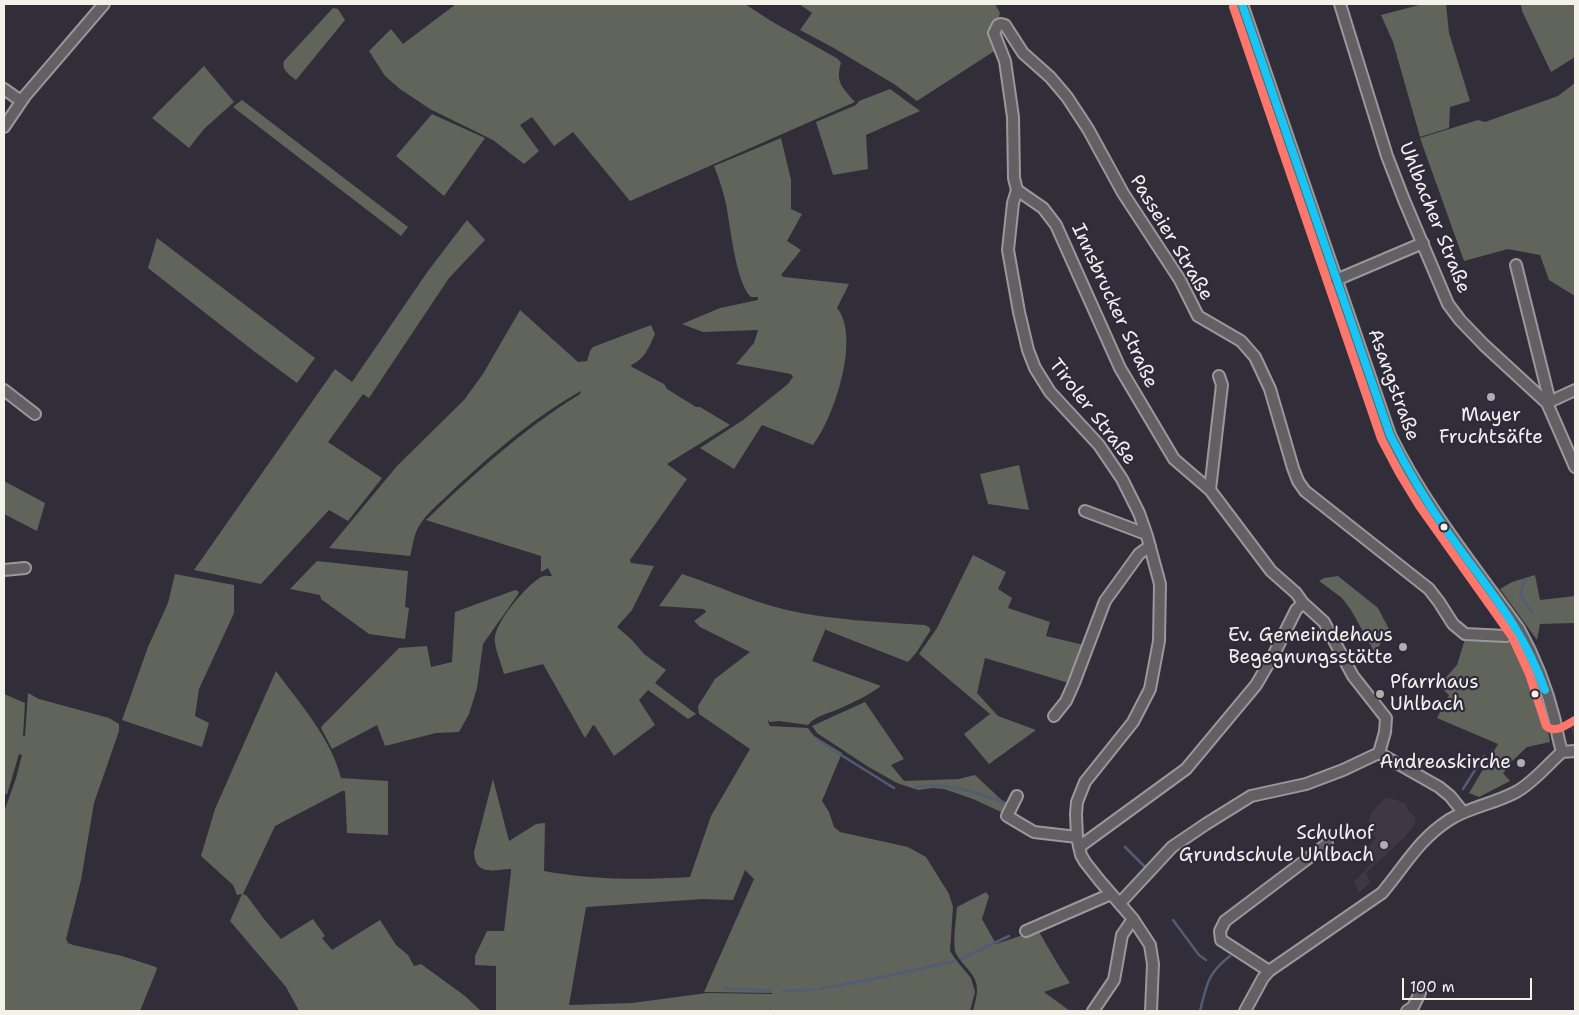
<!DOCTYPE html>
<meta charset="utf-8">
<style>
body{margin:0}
#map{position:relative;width:1579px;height:1015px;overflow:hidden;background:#312e39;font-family:"Shantell Sans",sans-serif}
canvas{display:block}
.frame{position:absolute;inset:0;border:5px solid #f4f1e8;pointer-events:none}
.scale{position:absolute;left:1402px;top:978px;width:130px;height:22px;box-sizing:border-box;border:2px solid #f4f1e8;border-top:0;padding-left:6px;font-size:15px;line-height:18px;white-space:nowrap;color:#f4f1e8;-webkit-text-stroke:4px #2f2a3d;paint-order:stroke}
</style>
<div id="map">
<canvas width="1579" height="1015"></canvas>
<div class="frame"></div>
<div class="scale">100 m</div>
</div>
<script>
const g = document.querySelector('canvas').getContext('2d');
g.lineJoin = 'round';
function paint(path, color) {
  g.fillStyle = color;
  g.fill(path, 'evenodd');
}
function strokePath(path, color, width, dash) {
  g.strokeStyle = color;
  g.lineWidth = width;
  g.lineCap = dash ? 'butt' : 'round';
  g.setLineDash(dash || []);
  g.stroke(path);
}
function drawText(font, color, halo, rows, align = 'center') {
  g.font = font + ' "Shantell Sans",sans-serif';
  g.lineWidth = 4.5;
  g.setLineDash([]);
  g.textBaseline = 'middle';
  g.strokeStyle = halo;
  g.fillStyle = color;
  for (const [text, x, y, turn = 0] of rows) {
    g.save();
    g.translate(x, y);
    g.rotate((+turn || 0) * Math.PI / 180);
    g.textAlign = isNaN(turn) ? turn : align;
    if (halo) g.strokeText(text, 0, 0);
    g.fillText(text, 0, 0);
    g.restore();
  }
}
paint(new Path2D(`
 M 1575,717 L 1575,738 L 1573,738 L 1569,718 Z
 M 1386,797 L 1406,803 L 1407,809 L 1416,818 L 1414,825 L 1404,838 L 1366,873 L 1370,883 L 1359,893 L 1354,882 L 1372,863 L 1362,854 L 1376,838 L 1367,829 L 1370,817 L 1372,812 Z`), '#3f3743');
paint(new Path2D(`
 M 456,4 L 745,4 L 771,21 L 838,59 L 841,63 C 835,83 843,88 855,102 L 630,201 L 573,132 L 554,146 L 532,117 L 520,125 L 539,151 L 524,164 L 493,140 L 430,109 L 400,89 L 385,76 L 369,51 L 391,29 L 403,44 Z
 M 799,4 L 995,4 L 1000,13 L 998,21 L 999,48 L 917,101 L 894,84 L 832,47 L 800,30 L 812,13 Z
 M 1423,4 L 1446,4 L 1449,33 L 1470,101 L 1450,107 L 1449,128 L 1420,137 L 1393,42 L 1381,15 Z
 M 1521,4 L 1575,4 L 1575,57 L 1551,72 L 1522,11 Z
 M 333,8 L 338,9 L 345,20 L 296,80 C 290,75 281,70 284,61 Z
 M 204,66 L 234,102 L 204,129 L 189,148 L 152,118 Z
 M 1575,83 L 1575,296 L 1549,280 L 1540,255 L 1508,249 L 1464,261 L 1420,138 L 1478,120 L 1485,122 L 1558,96 Z
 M 890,89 L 920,111 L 866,135 L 868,169 L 833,175 L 816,122 L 856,105 L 859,101 Z
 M 242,100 L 408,227 L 401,236 L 233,107 Z
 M 432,114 L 485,138 L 444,196 L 396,156 Z
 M 781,138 L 791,180 L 791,209 L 802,214 L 787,241 L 801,250 L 781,275 L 784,277 L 849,284 L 837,308 C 861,337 834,418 813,445 L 762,425 L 734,469 L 700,448 L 743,420 L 788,384 L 793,377 L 791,374 L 736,364 L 754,343 L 758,330 L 703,332 L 682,324 L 720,308 L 758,300 L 758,297 L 751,297 C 736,284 730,224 726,204 C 723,191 719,178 714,166 Z
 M 467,220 L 485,240 L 449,278 L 369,398 L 363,394 L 328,442 L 382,478 L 348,521 L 329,510 L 261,584 L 194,570 L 335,369 L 352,382 L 428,271 Z
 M 157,238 L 315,358 L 297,383 L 255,352 L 148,268 Z
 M 520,310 L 578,362 L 587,361 L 590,351 L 593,347 L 651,325 L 655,334 C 649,347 645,359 631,365 L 632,367 L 664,384 L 667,389 L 696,407 L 700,407 L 730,425 L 667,464 L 687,479 L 630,560 L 631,563 L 654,566 L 632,610 L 617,627 L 632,640 L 644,654 L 666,670 L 655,683 L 696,714 L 688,719 L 648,690 L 639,700 L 655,725 C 641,735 628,746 614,756 L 595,726 L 593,725 L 585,738 L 543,664 L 504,674 C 502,665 493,645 495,636 C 498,619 526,586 541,577 C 545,575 548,576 552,576 L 548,568 L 541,572 L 541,556 L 426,520 C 474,474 523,429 580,394 L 581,391 C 534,417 492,454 453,490 C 443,500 429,511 421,523 C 414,532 413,545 410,556 L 329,548 L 397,466 L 464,400 L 483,374 Z
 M 1019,465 L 1029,510 L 988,504 L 980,474 Z
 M 4,481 L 45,503 L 37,531 L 4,514 Z
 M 973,555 L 1006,572 L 998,589 L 1012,598 L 1008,608 L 1050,622 L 1046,636 L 1084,645 L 1069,683 L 985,658 L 977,693 L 998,716 L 1036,730 L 989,764 L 964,734 L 990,714 L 919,654 L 937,628 Z
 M 317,561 L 408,571 L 405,607 L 409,608 L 405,639 L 369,634 L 321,599 L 320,595 L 290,589 Z
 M 175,574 L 234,585 L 234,613 L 199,689 L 195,716 L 209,723 L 202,747 L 122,720 L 148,647 L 168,603 Z
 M 682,574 C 717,585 751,602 787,610 C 832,620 879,622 925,625 L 930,628 L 930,631 L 916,653 L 908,662 L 826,630 L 826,628 L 812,661 L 881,686 C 869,695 856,701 843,707 C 831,713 816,715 808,725 L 779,721 L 769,722 L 769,719 L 768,722 L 770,726 L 808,728 L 814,736 L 842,753 L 822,801 L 829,812 L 834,827 L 840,832 L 908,847 L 926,857 L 949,894 L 953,907 L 950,951 L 956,960 L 971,978 L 975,992 L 970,1011 L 771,1011 L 771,1008 L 770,1011 L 496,1011 L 496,966 L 475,965 L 475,956 L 487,931 L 504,931 L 511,872 L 511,869 C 493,870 475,876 474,852 L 493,779 L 509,841 L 536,824 L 545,823 L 544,871 C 591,880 642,880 690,877 L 711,816 L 750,749 L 699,714 L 698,706 L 715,679 L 750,652 L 700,627 L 694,621 L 706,612 L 704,609 L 659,606 ZM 745,870 L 754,879 L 704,992 L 772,993 L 772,994 L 707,993 L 632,1003 L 569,1005 L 586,907 L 703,899 L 733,900 Z
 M 1535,575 L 1540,600 L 1575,596 L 1575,623 L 1540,624 L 1537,640 L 1500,589 L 1512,582 Z
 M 1338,576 L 1378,608 L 1389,629 L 1375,653 L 1351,610 L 1342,598 L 1319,581 L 1324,578 Z
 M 515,590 L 518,591 L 519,593 L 483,644 L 477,688 L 469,714 L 459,732 L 436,733 L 385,746 L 377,725 L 332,749 L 321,728 L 322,726 L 399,648 L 427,646 L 431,667 L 452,662 L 455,612 Z
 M 1465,639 L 1508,641 L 1519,647 L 1525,653 L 1530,686 L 1535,701 L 1545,711 L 1550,742 L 1527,747 L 1509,764 L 1506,762 L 1502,766 L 1506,770 L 1503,773 L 1510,781 L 1479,797 L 1469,793 L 1498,744 L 1437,718 L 1449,695 L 1439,685 L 1457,665 Z
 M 276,671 C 300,704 331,738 341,778 L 388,781 L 388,835 L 347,833 L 345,791 L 342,791 L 275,826 L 243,894 L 247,896 L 264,919 L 281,939 L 313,919 L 325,936 L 322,938 L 332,950 L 380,920 L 396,945 L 408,955 L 414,966 L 421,964 L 465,996 L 481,1011 L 299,1011 L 286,987 L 230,921 L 242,894 L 237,895 L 233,885 L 201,856 L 215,809 Z
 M 28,693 L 39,699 L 109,718 L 119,724 L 119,731 L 94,803 L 81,880 L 66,939 L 68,943 L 73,945 L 122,956 L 156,967 L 157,969 L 140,1011 L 4,1011 L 4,812 L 16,778 L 22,755 L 19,754 L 7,795 L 4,793 L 4,694 L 25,703 L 23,736 L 25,736 Z
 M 865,702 L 904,759 L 891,765 L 904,781 L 959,779 L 975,775 L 1008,806 L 1001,812 L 973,799 L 944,789 L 933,788 L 918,790 L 897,783 L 867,766 L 817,733 L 812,726 Z
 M 986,892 L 989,896 L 982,919 L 996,944 L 1038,930 L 1057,963 L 1070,983 L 1044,992 L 1070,1011 L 973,1011 C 978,992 981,983 966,967 C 962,962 957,957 955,951 C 953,940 956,919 957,907 Z`), '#60645a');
strokePath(new Path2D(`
 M 1525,579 L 1520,595 L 1532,612
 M 817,740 L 894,788
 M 916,787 C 948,781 979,794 1009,804
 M 1463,789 L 1484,756
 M 1125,847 L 1145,867
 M 1173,920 L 1199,955 L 1206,960
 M 961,959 L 1009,936
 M 724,988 L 771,991
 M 819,989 L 882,977 L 956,961
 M 783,991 L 813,990
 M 1200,1011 C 1207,984 1207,974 1230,956`), '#515c77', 2.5);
const minor = new Path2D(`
 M 1242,4 L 1390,435 C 1424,505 1474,566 1519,629 C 1535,658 1547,689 1555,721 C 1557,732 1559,742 1562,752
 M 1340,4 L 1387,156 L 1404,200 L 1448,304 L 1460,320 L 1484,345 L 1547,403 L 1575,467
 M 4,89 L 21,101
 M 4,127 L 25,96 L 104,4
 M 1017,190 L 1043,208 L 1056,225 L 1120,368 L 1174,459 L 1210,490 L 1271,571 L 1296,593 L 1303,603 L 1324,622 L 1353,676 L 1386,718 L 1385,732 L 1379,753 L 1439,787 L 1450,796 L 1463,812
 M 1516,265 L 1548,394 L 1547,403
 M 1336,280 L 1423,243
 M 4,390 L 35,414
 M 1547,403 L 1575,390
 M 1210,490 L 1222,385 L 1219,376
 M 1085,511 L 1146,534
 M 4,570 L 25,568
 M 1054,716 L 1066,701 L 1074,683 L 1105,601 L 1139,554 L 1150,546
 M 1562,752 L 1575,751
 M 1017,796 L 1007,816 L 1034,832 L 1077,837
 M 1079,847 L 1186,769 L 1256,685 L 1273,656 L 1296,610 L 1303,603
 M 1120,903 L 1172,847 L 1206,824 L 1251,796 L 1306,784 L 1343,770 L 1379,753
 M 1026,931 L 1111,894
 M 1269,971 L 1221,940 L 1220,931 L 1225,921 L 1327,844
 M 1093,1011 L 1114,980 L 1122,935 L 1133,919
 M 1151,1011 L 1153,964 L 1150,945 L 1133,919 L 1100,881 L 1085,862 L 1081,855 L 1077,837 L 1076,814 L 1077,802 L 1085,782 L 1133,722 L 1150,689 L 1159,641 L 1160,584 L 1147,536 L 1139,513 L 1122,479 L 1099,445 L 1050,392 L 1035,368 L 1028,350 L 1019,312 L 1008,250 L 1013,203 L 1017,190 L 1014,178 L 1013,117 L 1005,61 L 994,33 L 998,25 L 1001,24 L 1005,25 L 1023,53 L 1050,77 L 1067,97 L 1088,129 L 1123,193 L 1180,280 L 1198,316 L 1241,341 L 1255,357 L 1270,389 L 1293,468 L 1298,481 L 1305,491 L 1429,589 L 1439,602 L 1453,624 L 1465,634 L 1506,636 L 1519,629
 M 1245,1011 L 1263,978 L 1269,971 L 1382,893 C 1405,866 1418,840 1449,820 C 1469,807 1494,804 1516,792 C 1533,783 1547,765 1562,752
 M 1407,1011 L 1413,1007 L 1420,993`);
strokePath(minor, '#9a989b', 14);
strokePath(minor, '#626063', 10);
strokePath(new Path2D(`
 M 1242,4 L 1390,435 C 1407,469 1427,503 1449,534 C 1487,588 1522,626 1545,690`), '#18c5f4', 8);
strokePath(new Path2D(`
 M 1233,7 L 1381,439 L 1399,473 L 1419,506 L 1512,637 L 1529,674 L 1546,726 C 1555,734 1566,725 1575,720`), '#ff776c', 8);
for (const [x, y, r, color] of [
 [1491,397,5,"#b0adab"],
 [1444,527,4.5,"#f4f1e8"],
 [1403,647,5,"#b0adab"],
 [1380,694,5,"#b0adab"],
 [1535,694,4.5,"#f4f1e8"],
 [1521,763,5,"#b0adab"],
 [1384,845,5,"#b0adab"]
]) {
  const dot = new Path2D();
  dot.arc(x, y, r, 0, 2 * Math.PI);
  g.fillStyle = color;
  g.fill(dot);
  strokePath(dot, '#2f2a3d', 2);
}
drawText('19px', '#f4f1e8', '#2f2a3d', [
 ["Uhlbacher Straße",1434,218,68],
 ["Passeier Straße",1171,238,59],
 ["Innsbrucker Straße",1114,306,65],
 ["Asangstraße",1393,385,70],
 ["Tiroler Straße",1092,412,52]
]);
drawText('19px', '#f4f1e8', '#2f2a3d', [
 ["Mayer",1491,416,"center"],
 ["Fruchtsäfte",1491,438,"center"],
 ["Ev. Gemeindehaus",1393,636],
 ["Begegnungsstätte",1393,658],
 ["Pfarrhaus",1390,683,"left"],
 ["Uhlbach",1390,705,"left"],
 ["Andreaskirche",1511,763],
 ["Schulhof",1374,834],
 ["Grundschule Uhlbach",1374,856]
], 'right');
</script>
